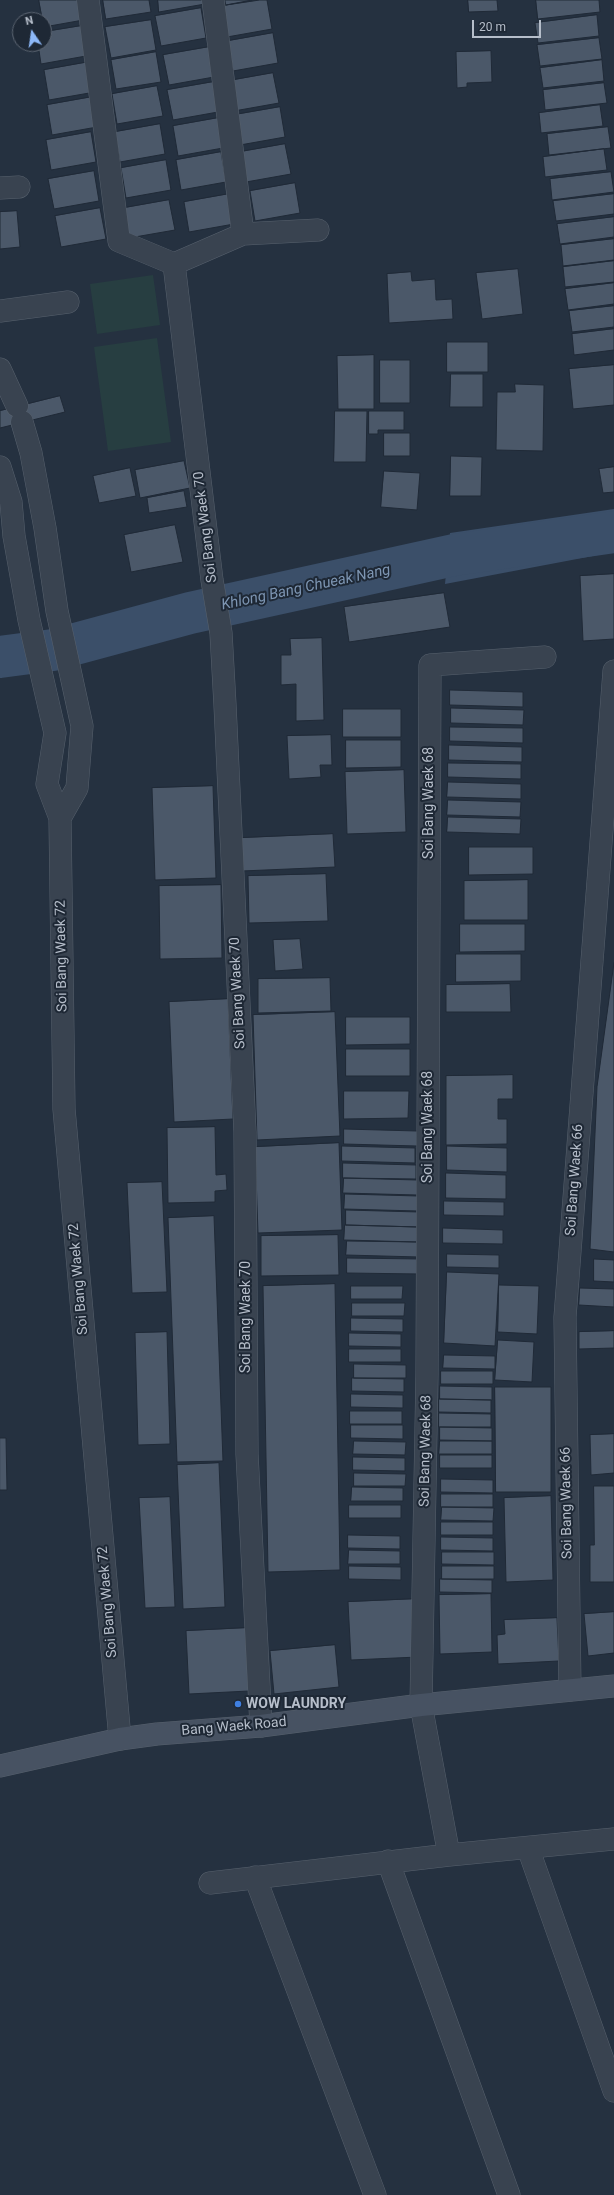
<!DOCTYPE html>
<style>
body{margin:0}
#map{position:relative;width:614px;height:2195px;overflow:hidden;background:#253140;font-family:Roboto,sans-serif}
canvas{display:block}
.north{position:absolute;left:12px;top:12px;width:40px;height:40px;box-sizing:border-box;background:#1e2835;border:1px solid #5b6471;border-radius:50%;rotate:347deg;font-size:11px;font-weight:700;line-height:16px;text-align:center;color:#b6beca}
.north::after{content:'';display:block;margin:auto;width:14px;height:18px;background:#8db8f8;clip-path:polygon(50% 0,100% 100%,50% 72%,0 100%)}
.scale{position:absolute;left:472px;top:20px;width:69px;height:18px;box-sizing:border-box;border:2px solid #b6beca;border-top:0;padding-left:5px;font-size:12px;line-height:14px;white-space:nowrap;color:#b6beca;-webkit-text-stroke:3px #1e2835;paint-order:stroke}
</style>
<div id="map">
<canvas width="614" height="2195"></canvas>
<div class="north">N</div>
<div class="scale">20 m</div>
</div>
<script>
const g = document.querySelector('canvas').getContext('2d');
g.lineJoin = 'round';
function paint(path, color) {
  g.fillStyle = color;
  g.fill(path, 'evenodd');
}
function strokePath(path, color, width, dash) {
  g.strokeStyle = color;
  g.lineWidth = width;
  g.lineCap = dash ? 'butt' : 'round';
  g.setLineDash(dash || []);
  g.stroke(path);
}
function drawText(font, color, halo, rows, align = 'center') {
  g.font = font + ' Roboto,sans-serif';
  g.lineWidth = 4;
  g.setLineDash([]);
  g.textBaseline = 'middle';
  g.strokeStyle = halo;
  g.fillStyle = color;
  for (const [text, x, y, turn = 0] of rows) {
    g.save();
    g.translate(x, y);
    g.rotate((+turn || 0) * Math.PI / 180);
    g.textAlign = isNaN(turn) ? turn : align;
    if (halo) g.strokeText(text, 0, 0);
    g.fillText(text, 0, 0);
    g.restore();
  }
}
paint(new Path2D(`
 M 153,275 L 160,325 L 97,334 L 90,284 Z
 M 157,338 L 171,442 L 108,451 L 94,347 Z`), '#273e41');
paint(new Path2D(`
 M 614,509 L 614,552 L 445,584 L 450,533 Z`), '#3b4f69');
strokePath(new Path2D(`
 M 0,657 L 53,650 L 190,613 L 454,555 L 614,532`), '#3b4f69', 42);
const building = new Path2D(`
 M 39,0 L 85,0 L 89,19 L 44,27 Z
 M 103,0 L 149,0 L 151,12 L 106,19 Z
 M 158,0 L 204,0 L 205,4 L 159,12 Z
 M 225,0 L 252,0 L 226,5 Z
 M 260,0 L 267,0 L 272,29 L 227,37 L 222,6 Z
 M 468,0 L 497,0 L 498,11 L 469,12 Z
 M 536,0 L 599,0 L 600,12 L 538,19 Z
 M 201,8 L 206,38 L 161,46 L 155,16 Z
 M 597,15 L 599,36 L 538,43 L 535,23 Z
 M 151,20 L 156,50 L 111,58 L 105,27 Z
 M 81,26 L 86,56 L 41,64 L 38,44 L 44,44 L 44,32 Z
 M 273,33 L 278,63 L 233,71 L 228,41 Z
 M 599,38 L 602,59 L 540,66 L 537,45 Z
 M 209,47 L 214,77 L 169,85 L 163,55 Z
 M 491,51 L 492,82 L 467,83 L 467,87 L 457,88 L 456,52 Z
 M 156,52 L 161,82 L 116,89 L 111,60 Z
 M 602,60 L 604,81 L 543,88 L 540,68 Z
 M 89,62 L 95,92 L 49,100 L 44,70 Z
 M 273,73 L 279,103 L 234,111 L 228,81 Z
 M 213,82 L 218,112 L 173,120 L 167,90 Z
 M 604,83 L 607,103 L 545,110 L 543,90 Z
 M 157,86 L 163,116 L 117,124 L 112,94 Z
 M 92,97 L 97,127 L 52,135 L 47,105 Z
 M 600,105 L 603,126 L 541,133 L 539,113 Z
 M 280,107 L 285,137 L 240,145 L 234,115 Z
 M 218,118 L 223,148 L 178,156 L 173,126 Z
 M 160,124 L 165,154 L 120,162 L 115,132 Z
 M 608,127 L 611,148 L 549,155 L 547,134 Z
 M 91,132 L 96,162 L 51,170 L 46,140 Z
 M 285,144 L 291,174 L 246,182 L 240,152 Z
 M 604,149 L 607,170 L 545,177 L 543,157 Z
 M 221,152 L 226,182 L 181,190 L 176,160 Z
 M 166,160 L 171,190 L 126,198 L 121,168 Z
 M 94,171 L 99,201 L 54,209 L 48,179 Z
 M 611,172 L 614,192 L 552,200 L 550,179 Z
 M 295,183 L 300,213 L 255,221 L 250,191 Z
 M 229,194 L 234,224 L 189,232 L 184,202 Z
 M 614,194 L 614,214 L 556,221 L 553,201 Z
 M 169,200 L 175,230 L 129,238 L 124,208 Z
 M 100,208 L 106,239 L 61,247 L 55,216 Z
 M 17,211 L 20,247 L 0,249 L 0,212 Z
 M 614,217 L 614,237 L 560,244 L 557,224 Z
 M 614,239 L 614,260 L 563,266 L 561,245 Z
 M 614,261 L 614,282 L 565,287 L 563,267 Z
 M 518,269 L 523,314 L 482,319 L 476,273 Z
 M 411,272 L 412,281 L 435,279 L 436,300 L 452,299 L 453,319 L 389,323 L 387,274 Z
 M 614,283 L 614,304 L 568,310 L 565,289 Z
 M 614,306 L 614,327 L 572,332 L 569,311 Z
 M 614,329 L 614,350 L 574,355 L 572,334 Z
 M 447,342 L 488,342 L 488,372 L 447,372 Z
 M 374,355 L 374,409 L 338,409 L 337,356 Z
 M 380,360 L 410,360 L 410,403 L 380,403 Z
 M 614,365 L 614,405 L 573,409 L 569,369 Z
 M 451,374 L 483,374 L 483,407 L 450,407 Z
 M 515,384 L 544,385 L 543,451 L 496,450 L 497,392 L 515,392 Z
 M 60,396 L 65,412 L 0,428 L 0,411 Z
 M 335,411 L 367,411 L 366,462 L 334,462 Z
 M 369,411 L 404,411 L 404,430 L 378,430 L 378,434 L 369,434 Z
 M 384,433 L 410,433 L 410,456 L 384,456 Z
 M 451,456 L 482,457 L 481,496 L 450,496 Z
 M 184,461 L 190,488 L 140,498 L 135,470 Z
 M 614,467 L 614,492 L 603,493 L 599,469 Z
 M 130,468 L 136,496 L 99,503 L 93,476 Z
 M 384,471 L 420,473 L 417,510 L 381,507 Z
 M 184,491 L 187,507 L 149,513 L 147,498 Z
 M 175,525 L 183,562 L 131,572 L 124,535 Z
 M 614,574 L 614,639 L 583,641 L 580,576 Z
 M 444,593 L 450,627 L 349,642 L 344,607 Z
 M 322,638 L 324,720 L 296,721 L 296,684 L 281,685 L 281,655 L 291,655 L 290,639 Z
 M 450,690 L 523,692 L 523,707 L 450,705 Z
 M 451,708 L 524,710 L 523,725 L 451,723 Z
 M 343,709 L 401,709 L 401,737 L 343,737 Z
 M 450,727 L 523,728 L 523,743 L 450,741 Z
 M 331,735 L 332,765 L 320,765 L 321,777 L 289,779 L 287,736 Z
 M 346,740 L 401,740 L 401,767 L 346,768 Z
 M 449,745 L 522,747 L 522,762 L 449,760 Z
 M 448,763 L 521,764 L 521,779 L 448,777 Z
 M 404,770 L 406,832 L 347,834 L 345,772 Z
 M 448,782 L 521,784 L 521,799 L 447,797 Z
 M 213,786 L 216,878 L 155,880 L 152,788 Z
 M 448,800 L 521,802 L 520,817 L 447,815 Z
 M 448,817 L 521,819 L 520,834 L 447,832 Z
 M 333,834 L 335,867 L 242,871 L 241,838 Z
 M 469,847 L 533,847 L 533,874 L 469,875 Z
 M 326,874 L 328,921 L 249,923 L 248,876 Z
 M 528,880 L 528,920 L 464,920 L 464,881 Z
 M 221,885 L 222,958 L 160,959 L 159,886 Z
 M 460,924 L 525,924 L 525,951 L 460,952 Z
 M 300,939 L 303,969 L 275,971 L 273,940 Z
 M 456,954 L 521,954 L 521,981 L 456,982 Z
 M 614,963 L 614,1252 L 590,1249 L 597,1087 Z
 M 330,978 L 331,1011 L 258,1013 L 258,979 Z
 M 510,984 L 511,1012 L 446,1012 L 446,985 Z
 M 228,999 L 233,1119 L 174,1122 L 169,1002 Z
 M 335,1012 L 340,1136 L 257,1140 L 253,1015 Z
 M 346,1017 L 410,1017 L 410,1044 L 346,1045 Z
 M 346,1049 L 410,1049 L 410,1076 L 346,1076 Z
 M 513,1075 L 513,1099 L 498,1099 L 498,1119 L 507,1119 L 507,1144 L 446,1145 L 446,1076 Z
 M 344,1091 L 409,1091 L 408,1118 L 344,1119 Z
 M 215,1127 L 216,1175 L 226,1174 L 227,1190 L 215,1191 L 215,1202 L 168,1203 L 167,1128 Z
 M 344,1129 L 417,1131 L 417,1146 L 344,1144 Z
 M 339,1143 L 342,1230 L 258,1233 L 255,1147 Z
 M 342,1146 L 415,1148 L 415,1163 L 342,1161 Z
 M 447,1146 L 507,1148 L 507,1172 L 447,1170 Z
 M 343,1163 L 416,1165 L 416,1179 L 343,1178 Z
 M 446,1173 L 506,1175 L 506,1199 L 446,1198 Z
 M 344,1178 L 417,1180 L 417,1195 L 343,1193 Z
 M 162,1182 L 167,1292 L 132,1293 L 127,1183 Z
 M 345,1194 L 418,1196 L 418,1211 L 344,1209 Z
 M 444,1201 L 504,1202 L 504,1216 L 444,1215 Z
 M 346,1210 L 419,1212 L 419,1227 L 346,1225 Z
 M 214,1216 L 223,1461 L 177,1462 L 168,1218 Z
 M 345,1225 L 418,1227 L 417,1242 L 344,1240 Z
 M 443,1228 L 503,1230 L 503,1244 L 443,1243 Z
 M 338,1235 L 339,1275 L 261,1276 L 261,1236 Z
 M 347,1241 L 420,1242 L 419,1257 L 346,1255 Z
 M 447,1254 L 499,1255 L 499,1268 L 447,1267 Z
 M 347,1258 L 420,1259 L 420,1274 L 347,1273 Z
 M 594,1259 L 614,1260 L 614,1282 L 594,1281 Z
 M 447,1272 L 499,1274 L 495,1346 L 444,1343 Z
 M 335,1284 L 340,1570 L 268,1572 L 263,1286 Z
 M 499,1285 L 539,1286 L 537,1334 L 498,1332 Z
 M 351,1286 L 403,1286 L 402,1299 L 351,1299 Z
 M 580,1288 L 614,1289 L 614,1307 L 579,1305 Z
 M 352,1303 L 405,1303 L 404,1316 L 352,1316 Z
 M 351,1318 L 403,1319 L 403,1332 L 351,1331 Z
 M 614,1331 L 614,1348 L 579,1349 L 579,1332 Z
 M 167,1332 L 170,1444 L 138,1445 L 135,1333 Z
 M 349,1333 L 401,1334 L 401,1347 L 349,1346 Z
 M 498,1340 L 534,1342 L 532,1382 L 495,1380 Z
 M 349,1349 L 401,1349 L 401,1362 L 349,1362 Z
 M 444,1355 L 495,1356 L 495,1369 L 443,1368 Z
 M 354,1364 L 406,1365 L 406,1378 L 354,1378 Z
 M 441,1371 L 493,1371 L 493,1384 L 441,1384 Z
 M 352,1378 L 404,1379 L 404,1392 L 352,1391 Z
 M 440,1386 L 492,1387 L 492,1400 L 440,1399 Z
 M 495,1387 L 551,1387 L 551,1492 L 496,1492 Z
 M 351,1394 L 403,1395 L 403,1408 L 351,1407 Z
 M 439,1399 L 491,1400 L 491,1413 L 439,1412 Z
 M 350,1411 L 402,1411 L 402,1424 L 350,1424 Z
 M 439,1413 L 491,1414 L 491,1427 L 439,1427 Z
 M 351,1425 L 403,1425 L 403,1439 L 351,1438 Z
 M 440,1427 L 492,1428 L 492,1441 L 440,1440 Z
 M 614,1434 L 614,1473 L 591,1475 L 590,1435 Z
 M 0,1438 L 6,1438 L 7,1490 L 0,1490 Z
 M 354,1441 L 406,1442 L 405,1455 L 353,1454 Z
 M 440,1441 L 492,1441 L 492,1454 L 439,1454 Z
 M 440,1455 L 492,1455 L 492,1468 L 440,1468 Z
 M 353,1457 L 405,1458 L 405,1471 L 353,1470 Z
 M 219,1463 L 225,1607 L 183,1609 L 177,1465 Z
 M 354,1473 L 406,1474 L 405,1486 L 354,1486 Z
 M 441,1479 L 493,1480 L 493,1493 L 441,1492 Z
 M 594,1486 L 614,1486 L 614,1582 L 590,1582 L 590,1545 L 594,1545 Z
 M 352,1487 L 403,1488 L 403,1501 L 351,1501 Z
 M 441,1494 L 493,1494 L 493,1507 L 441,1507 Z
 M 551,1496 L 553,1580 L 506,1582 L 504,1498 Z
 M 170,1497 L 175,1607 L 145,1608 L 139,1498 Z
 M 349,1505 L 401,1505 L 401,1518 L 349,1518 Z
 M 442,1507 L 494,1508 L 493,1521 L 441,1520 Z
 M 441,1522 L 493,1522 L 493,1535 L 441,1535 Z
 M 348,1535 L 400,1536 L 400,1549 L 348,1548 Z
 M 441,1537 L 493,1538 L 493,1551 L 441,1550 Z
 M 349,1550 L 400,1551 L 400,1564 L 348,1564 Z
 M 442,1552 L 494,1552 L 494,1565 L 442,1564 Z
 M 349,1566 L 401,1567 L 401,1580 L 349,1579 Z
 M 442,1566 L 494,1566 L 494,1579 L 442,1579 Z
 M 440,1579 L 492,1580 L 492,1593 L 440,1592 Z
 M 491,1594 L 492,1652 L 440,1654 L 439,1595 Z
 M 416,1599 L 418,1657 L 351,1660 L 348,1602 Z
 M 614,1612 L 614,1653 L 588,1656 L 584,1614 Z
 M 557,1618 L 559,1661 L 498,1664 L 497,1635 L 505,1634 L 504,1620 Z
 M 246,1628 L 249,1691 L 189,1694 L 186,1631 Z
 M 335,1645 L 339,1687 L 274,1694 L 270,1651 Z`);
paint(building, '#4b5869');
strokePath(building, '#202a37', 1);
const street = new Path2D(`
 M 88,0 L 119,241 L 174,264 L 243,234 L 213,0
 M 0,188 L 19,187
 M 243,234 L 318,230
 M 174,264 L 212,580 L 221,633 L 225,705 L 245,1132 L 247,1454 L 261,1726
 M 0,311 L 68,302
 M 0,369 L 17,406
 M 22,422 L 31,453 L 45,528 L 57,611 L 82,726 L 77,788 L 60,818
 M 0,467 L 11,502 L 14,536 L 29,620 L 55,733 L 47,784 L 60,818 L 64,1109 L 120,1739
 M 570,1690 L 565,1317 L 614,671
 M 528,1848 L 614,2091
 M 449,1855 L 421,1705 L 427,1374 L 430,665 L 545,657
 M 388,1861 L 509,2195
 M 255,1877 L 375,2195
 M 210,1883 L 449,1855 L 614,1839`);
const secondary = new Path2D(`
 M 0,1766 L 120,1739 L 157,1734 L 261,1726 L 421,1705 L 614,1686`);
strokePath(street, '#57616d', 23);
strokePath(secondary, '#57616d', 23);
strokePath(street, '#394350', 22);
strokePath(secondary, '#475262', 22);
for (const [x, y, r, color] of [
 [238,1704,4,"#3f7fe0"]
]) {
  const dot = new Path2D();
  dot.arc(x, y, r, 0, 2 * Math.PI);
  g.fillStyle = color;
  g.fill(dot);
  strokePath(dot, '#1e2835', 1.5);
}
drawText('14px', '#b6beca', '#1e2835', [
 ["Soi Bang Waek 70",206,527,-97],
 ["Soi Bang Waek 68",429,803,-90],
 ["Soi Bang Waek 72",62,956,-91],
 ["Soi Bang Waek 70",238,993,-93],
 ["Soi Bang Waek 68",428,1127,-90],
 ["Soi Bang Waek 66",575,1180,-86],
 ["Soi Bang Waek 72",79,1279,-95],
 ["Soi Bang Waek 70",246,1317,-90],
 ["Soi Bang Waek 68",426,1451,-89],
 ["Soi Bang Waek 66",567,1503,-91],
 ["Soi Bang Waek 72",108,1602,-95],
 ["Bang Waek Road",234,1727,-5]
]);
drawText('bold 14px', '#b6beca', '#1e2835', [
 ["WOW LAUNDRY",246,1704]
], 'left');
drawText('italic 15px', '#7d95b2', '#1e2835', [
 ["Khlong Bang Chueak Nang",306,588,-12]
]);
</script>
